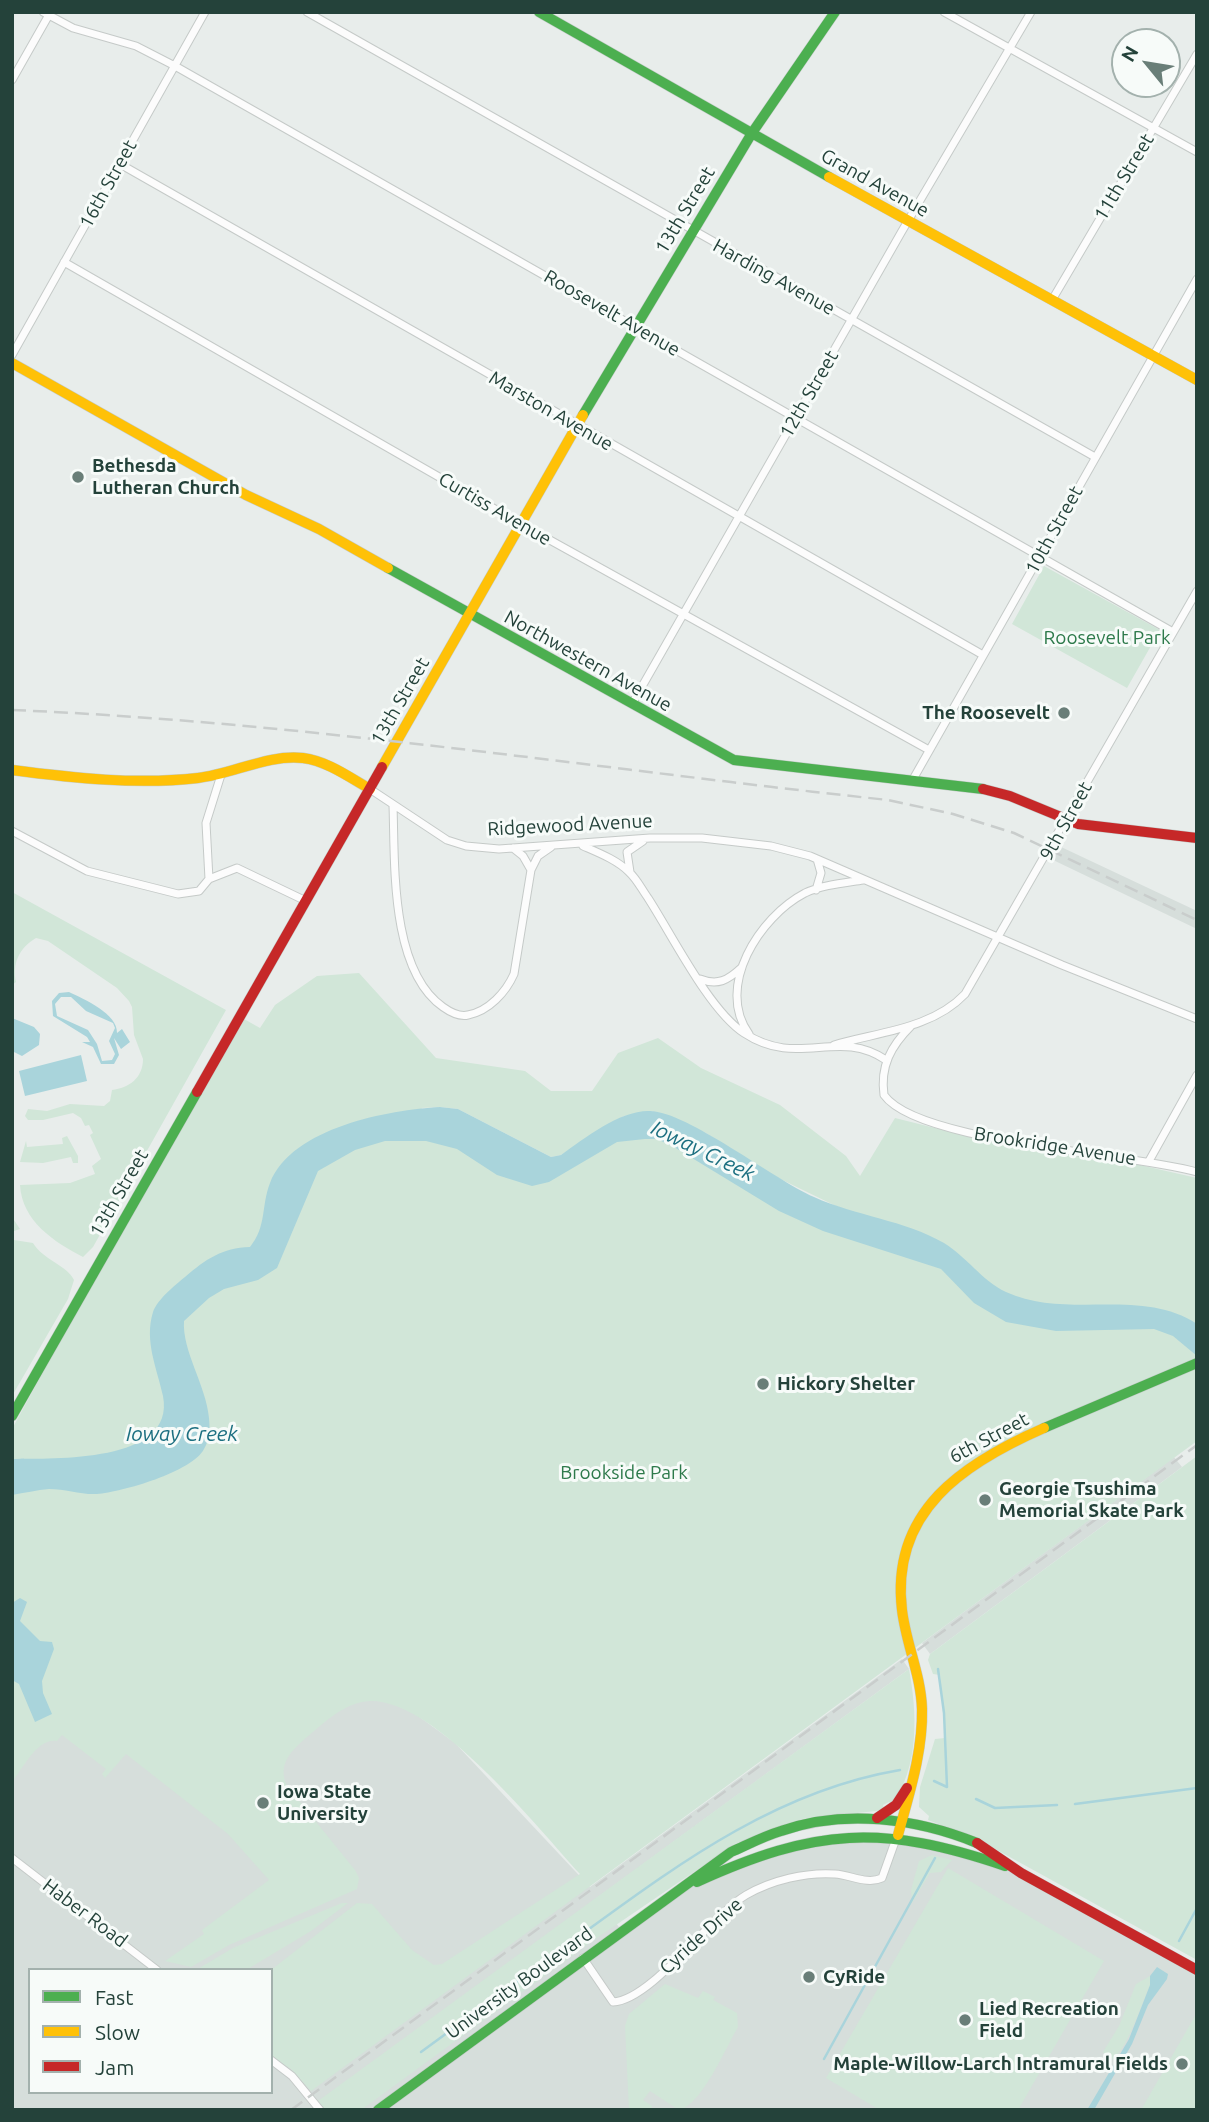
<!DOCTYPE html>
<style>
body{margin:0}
#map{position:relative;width:1209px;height:2122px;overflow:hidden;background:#e8edeb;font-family:Ubuntu,sans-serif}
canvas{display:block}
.frame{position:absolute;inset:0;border:14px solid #24423a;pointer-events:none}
.legend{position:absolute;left:28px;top:1968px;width:245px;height:126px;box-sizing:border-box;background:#f7fbf9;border:2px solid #a3b1ad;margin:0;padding:9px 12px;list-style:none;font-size:21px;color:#24423a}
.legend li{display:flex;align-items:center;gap:14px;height:35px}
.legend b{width:35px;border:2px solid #a3b1ad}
.north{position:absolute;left:1111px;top:28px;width:70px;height:70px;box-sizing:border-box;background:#f7fbf9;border:2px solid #a3b1ad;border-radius:50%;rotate:300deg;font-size:19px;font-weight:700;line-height:28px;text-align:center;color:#24423a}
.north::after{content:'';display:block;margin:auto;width:24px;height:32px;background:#697e78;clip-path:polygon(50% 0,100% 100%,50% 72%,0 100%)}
</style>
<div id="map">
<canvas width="1209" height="2122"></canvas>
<div class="frame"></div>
<ul class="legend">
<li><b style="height:9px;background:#4caf50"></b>Fast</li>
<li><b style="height:9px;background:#ffc107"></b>Slow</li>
<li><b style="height:9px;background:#c62828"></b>Jam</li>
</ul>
<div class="north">N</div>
</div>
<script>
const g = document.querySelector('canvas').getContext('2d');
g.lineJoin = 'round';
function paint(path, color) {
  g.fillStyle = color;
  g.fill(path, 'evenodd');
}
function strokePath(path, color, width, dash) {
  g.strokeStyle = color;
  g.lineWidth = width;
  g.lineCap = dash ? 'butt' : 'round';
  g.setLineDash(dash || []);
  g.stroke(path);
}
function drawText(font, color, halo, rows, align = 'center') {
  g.font = font + ' Ubuntu,sans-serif';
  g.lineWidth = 6;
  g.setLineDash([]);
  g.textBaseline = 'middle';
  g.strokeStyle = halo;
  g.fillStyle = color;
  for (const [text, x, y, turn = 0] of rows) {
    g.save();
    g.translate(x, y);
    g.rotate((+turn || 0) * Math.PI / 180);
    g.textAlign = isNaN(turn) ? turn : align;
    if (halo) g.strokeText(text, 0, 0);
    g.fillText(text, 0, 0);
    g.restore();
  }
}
paint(new Path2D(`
 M 1059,846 L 1197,911 L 1197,929 L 1051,859 Z
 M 1174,1457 L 1182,1467 L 930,1654 L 922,1643 Z
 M 12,1509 L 372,1682 L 455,1743 L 590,1887 L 902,1659 L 909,1669 L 597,1898 L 622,1931 L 684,1888 L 776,1848 L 883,1834 L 1001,1865 L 1197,1971 L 1197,2110 L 12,2110 ZM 30,1970 L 271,1970 L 271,2092 L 30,2092 Z`), '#d6dedb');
paint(new Path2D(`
 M 1044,566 L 1160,630 L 1127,688 L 1012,624 Z
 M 12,892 L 226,1010 L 93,1247 L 83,1257 C 54,1242 22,1221 20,1185 L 70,1183 L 95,1174 L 92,1166 L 101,1159 L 90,1135 L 93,1133 L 89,1125 L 85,1126 L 81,1118 L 73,1113 L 43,1120 L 28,1120 L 25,1116 L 28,1109 L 47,1111 L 70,1104 L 104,1106 L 110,1101 L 112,1090 C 129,1088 143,1078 143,1059 L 134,1035 L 132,1007 L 129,1001 L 117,988 L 48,941 L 36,938 C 19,948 12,964 16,982 L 12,985 Z
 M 359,973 L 436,1058 L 525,1071 L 551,1091 L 592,1091 L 618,1053 L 658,1038 L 701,1068 L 780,1105 L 846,1156 L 860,1176 L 895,1118 L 991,1142 L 1118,1160 L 1197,1178 L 1197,1441 L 311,2091 L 291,2069 L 271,2056 L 271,1970 L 357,1903 L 372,1904 L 412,1950 L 434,1965 L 442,1964 L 580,1874 C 538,1828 435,1699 370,1701 C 345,1702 325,1722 307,1737 C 291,1751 277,1764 287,1786 L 355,1870 L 359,1878 L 357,1889 L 229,1945 L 191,1967 L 165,1961 L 204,1934 L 202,1930 L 269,1880 L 228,1834 L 126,1754 L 105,1778 L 102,1774 L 106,1769 L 62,1735 L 57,1741 C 38,1737 23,1768 12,1782 L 12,1429 L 101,1266 L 244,1019 L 260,1028 L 275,1005 L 317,976 ZM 440,1107 L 458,1109 L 551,1157 L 561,1155 L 624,1116 L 652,1111 L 706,1133 L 768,1173 L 842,1209 L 758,1181 L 641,1121 L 541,1171 L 421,1108 Z
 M 67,1136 L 78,1156 L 78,1163 L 73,1163 L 71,1157 L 43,1163 L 20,1162 L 26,1141 L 27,1147 L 63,1144 L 62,1138 Z
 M 12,1217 L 20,1229 L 14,1231 L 14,1240 L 33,1243 C 43,1260 67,1265 74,1280 L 68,1299 L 12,1396 Z
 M 1197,1456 L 1197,1960 L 977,1839 L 928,1820 L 929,1816 L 919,1807 L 920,1787 L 935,1739 L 945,1738 L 940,1675 L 933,1674 L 928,1660 L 930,1654 Z
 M 909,1669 C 917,1711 920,1768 891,1805 L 889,1802 L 883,1805 L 884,1809 L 876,1811 L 802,1819 L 735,1844 L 591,1942 L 361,2110 L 326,2110 L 318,2101 Z
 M 932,1855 L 952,1860 L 941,1872 L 930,1873 L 912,1903 L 911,1890 L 919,1861 Z
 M 948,1868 L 1104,1961 L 1018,2110 L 880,2110 L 826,2078 Z
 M 342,1903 L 348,1903 L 311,1931 L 246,1970 L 196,1970 L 233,1948 Z
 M 1150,1976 L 1150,1985 C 1143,2000 1124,2060 1109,2060 L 1103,2052 L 1119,2026 L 1136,1984 Z
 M 665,1984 L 698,1998 L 703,1991 L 715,1997 L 713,2000 L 737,2013 L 738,2027 C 726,2047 702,2105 679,2110 L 650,2091 L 643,2100 L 652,2106 L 651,2110 L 629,2110 L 625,2026 L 629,2014 Z
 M 1195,2016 L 1197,2110 L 1141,2110 Z`), '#d1e6d8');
paint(new Path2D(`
 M 69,992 C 84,999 118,1014 117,1033 L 122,1029 L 130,1042 L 121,1049 L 114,1038 L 119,1055 L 114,1064 L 101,1064 L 93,1047 L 82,1042 L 90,1042 L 87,1037 L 53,1016 L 52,1001 L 59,993 ZM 61,997 L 71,997 L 86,1011 L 113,1023 L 115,1028 L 109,1041 L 115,1054 L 112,1060 L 102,1061 L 97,1044 L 88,1030 L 57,1016 L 55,1004 Z
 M 12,1018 L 34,1027 L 40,1034 L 39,1045 L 22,1056 L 12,1051 Z
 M 81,1055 L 87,1081 L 25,1096 L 19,1071 Z
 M 440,1107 L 458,1109 L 551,1157 L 561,1155 C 585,1138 620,1110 650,1111 C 688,1112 773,1179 814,1197 C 856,1216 904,1220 944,1243 C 967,1257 981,1280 1006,1292 C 1066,1320 1141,1287 1197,1324 L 1197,1356 L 1173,1336 L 1154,1329 L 1056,1331 L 1006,1322 L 974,1303 L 941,1269 L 823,1231 L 779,1211 L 674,1147 L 657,1139 L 645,1139 L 617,1142 L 549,1182 L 532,1186 L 497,1175 L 457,1149 L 426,1141 L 385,1141 L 355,1150 L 318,1171 L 277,1268 L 258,1280 L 224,1289 L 209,1298 L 184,1321 C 182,1351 206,1385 209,1418 C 210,1429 210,1439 204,1449 C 192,1472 122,1492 97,1494 C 82,1495 65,1489 49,1489 C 37,1490 24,1493 12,1495 L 12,1459 C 53,1458 176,1464 163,1396 C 157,1368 144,1341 153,1312 C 157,1300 175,1285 185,1277 C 206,1259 222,1248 250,1247 C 267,1226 261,1206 270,1183 C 292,1127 389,1110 440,1107 Z
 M 20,1598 L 27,1602 L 20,1621 L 40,1641 L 52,1642 L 54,1649 L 42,1681 L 43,1693 L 52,1714 L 35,1722 L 19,1684 L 12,1680 L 12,1603 Z
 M 1157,1967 L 1168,1974 L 1167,1979 L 1148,2005 L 1132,2044 L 1094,2110 L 1087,2110 L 1129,2039 L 1150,1985 L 1150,1976 Z`), '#a9d4db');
strokePath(new Path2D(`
 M 934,1781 L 947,1787 L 944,1713 L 938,1669
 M 976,1799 L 995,1808 L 1057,1805
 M 1075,1804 L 1197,1788
 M 1179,1941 L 1197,1908
 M 421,2052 C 477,2011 533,1970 589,1929 C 685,1859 781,1790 900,1770
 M 824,2059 L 935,1858`), '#a9d4db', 2.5);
const street = new Path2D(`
 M 43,12 L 73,28 L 136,46 L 175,66 L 1173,632
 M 307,12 L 1095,457
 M 944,12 L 1197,152
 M 12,80 L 50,13
 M 120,164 L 983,655
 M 64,262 L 521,524 L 929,750
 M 1052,300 L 1197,54
 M 12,355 L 205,12
 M 632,704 L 902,231 L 1031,12
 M 912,781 L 1197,279
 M 370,789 L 447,840 L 466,846 L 499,849 L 650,838 L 702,838 L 771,846 L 810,856 L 1062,965 L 1197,1019
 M 393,805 C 395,863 390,970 443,1007 C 450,1012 459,1017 468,1015 C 489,1011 506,992 514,974 L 531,870 L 523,856 L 513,848
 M 12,831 L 87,871 L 178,894 L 199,891 L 209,879 L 237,868 L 306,901
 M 583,846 C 599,853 617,860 629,872 C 637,879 642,890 648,898 C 672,935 709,1010 744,1033 C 799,1069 837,1027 886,1060
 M 531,870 L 538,856 L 551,847
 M 630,872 L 627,852 L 643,841
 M 209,879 L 206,823 L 221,775
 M 816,890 L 821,873 L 817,859
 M 700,979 C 718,986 728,980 741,968
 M 911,1026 C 891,1046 880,1066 884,1095 C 918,1143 1132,1153 1197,1172
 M 749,1034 C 715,987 759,917 805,893 C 822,885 844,883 863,880
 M 834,1045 C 878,1032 932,1029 965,994 L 1197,591
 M 1149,1161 L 1197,1075
 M 12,1858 L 157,1970
 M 583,1958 L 613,2002 C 652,2000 709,1917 746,1895 C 772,1880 806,1872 835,1874 C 851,1875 867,1885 882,1878 L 897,1836
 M 271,2060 L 292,2076 L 320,2110`);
const fast = new Path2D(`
 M 539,12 L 829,177
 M 583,415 L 752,133 L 835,12
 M 388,568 L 734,760 L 983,789
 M 12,1416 L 197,1092
 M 1044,1428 L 1197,1363
 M 697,1882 C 816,1828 881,1824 1005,1866
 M 378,2110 L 731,1852 C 747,1845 764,1836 781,1831 C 844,1809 916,1818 977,1843`);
const slow = new Path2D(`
 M 829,177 L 1197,380
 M 12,363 L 246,495 L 319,529 L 388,568
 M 382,767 L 583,415
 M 12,770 C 73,778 137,785 198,778 C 233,774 268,754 303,758 C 327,761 349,777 370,789
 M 898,1835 C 909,1794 923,1752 922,1709 C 921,1675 906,1644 902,1610 C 890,1511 964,1463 1044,1428`);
const jam = new Path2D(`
 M 983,789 L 1010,796 L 1078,824 L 1197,838
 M 197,1092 L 382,767
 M 877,1818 L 896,1805 L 907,1788
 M 977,1843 L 1021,1873 L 1197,1970`);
strokePath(street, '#c5cac8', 9);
strokePath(fast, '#c3cbc8', 11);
strokePath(slow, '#c3cbc8', 11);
strokePath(jam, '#c3cbc8', 11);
strokePath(street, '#fcfcfc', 7);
strokePath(fast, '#4caf50', 10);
strokePath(slow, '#ffc107', 10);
strokePath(jam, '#c62828', 10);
strokePath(new Path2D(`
 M 12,710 C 306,722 596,769 888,800 L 953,814 L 1014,833 L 1197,920
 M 291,2110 L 1197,1445`), '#c9cdcc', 2.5, [14, 7]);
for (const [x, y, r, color] of [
 [78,477,7,"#697e78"],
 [1064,713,7,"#697e78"],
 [763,1384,7,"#697e78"],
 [985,1500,7,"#697e78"],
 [263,1803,7,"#697e78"],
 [809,1977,7,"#697e78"],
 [965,2020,7,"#697e78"],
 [1182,2064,7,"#697e78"]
]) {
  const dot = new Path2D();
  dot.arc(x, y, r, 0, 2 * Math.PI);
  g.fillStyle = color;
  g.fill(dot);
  strokePath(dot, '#f7fbf9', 2.5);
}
drawText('19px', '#24423a', '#f7fbf9', [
 ["11th Street",1124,177,-59],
 ["Grand Avenue",875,183,29],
 ["16th Street",108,184,-61],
 ["13th Street",685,210,-59],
 ["Harding Avenue",774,277,29],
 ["Roosevelt Avenue",612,313,30],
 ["12th Street",809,394,-60],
 ["Marston Avenue",551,411,30],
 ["Curtiss Avenue",495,509,30],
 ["10th Street",1054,530,-61],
 ["Northwestern Avenue",588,661,29],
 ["13th Street",400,701,-60],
 ["9th Street",1066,821,-61],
 ["Ridgewood Avenue",570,825,-3],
 ["Brookridge Avenue",1055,1146,9],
 ["13th Street",119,1193,-60],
 ["6th Street",989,1438,-28],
 ["Haber Road",85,1913,37],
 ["Cyride Drive",701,1936,-42],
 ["University Boulevard",519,1983,-36]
]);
drawText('bold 19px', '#24423a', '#f7fbf9', [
 ["Bethesda",92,466],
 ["Lutheran Church",92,488],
 ["The Roosevelt",1050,713,"right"],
 ["Hickory Shelter",777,1384],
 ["Georgie Tsushima",999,1489],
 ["Memorial Skate Park",999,1511],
 ["Iowa State",277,1792],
 ["University",277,1814],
 ["CyRide",823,1977],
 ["Lied Recreation",979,2009],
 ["Field",979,2031],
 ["Maple-Willow-Larch Intramural Fields",1168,2064,"right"]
], 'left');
drawText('19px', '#2d7a4b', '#f7fbf9', [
 ["Roosevelt Park",1107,638],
 ["Brookside Park",624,1473]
]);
drawText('italic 21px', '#1c6f80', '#f7fbf9', [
 ["Ioway Creek",703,1151,26],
 ["Ioway Creek",182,1434]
]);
</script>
